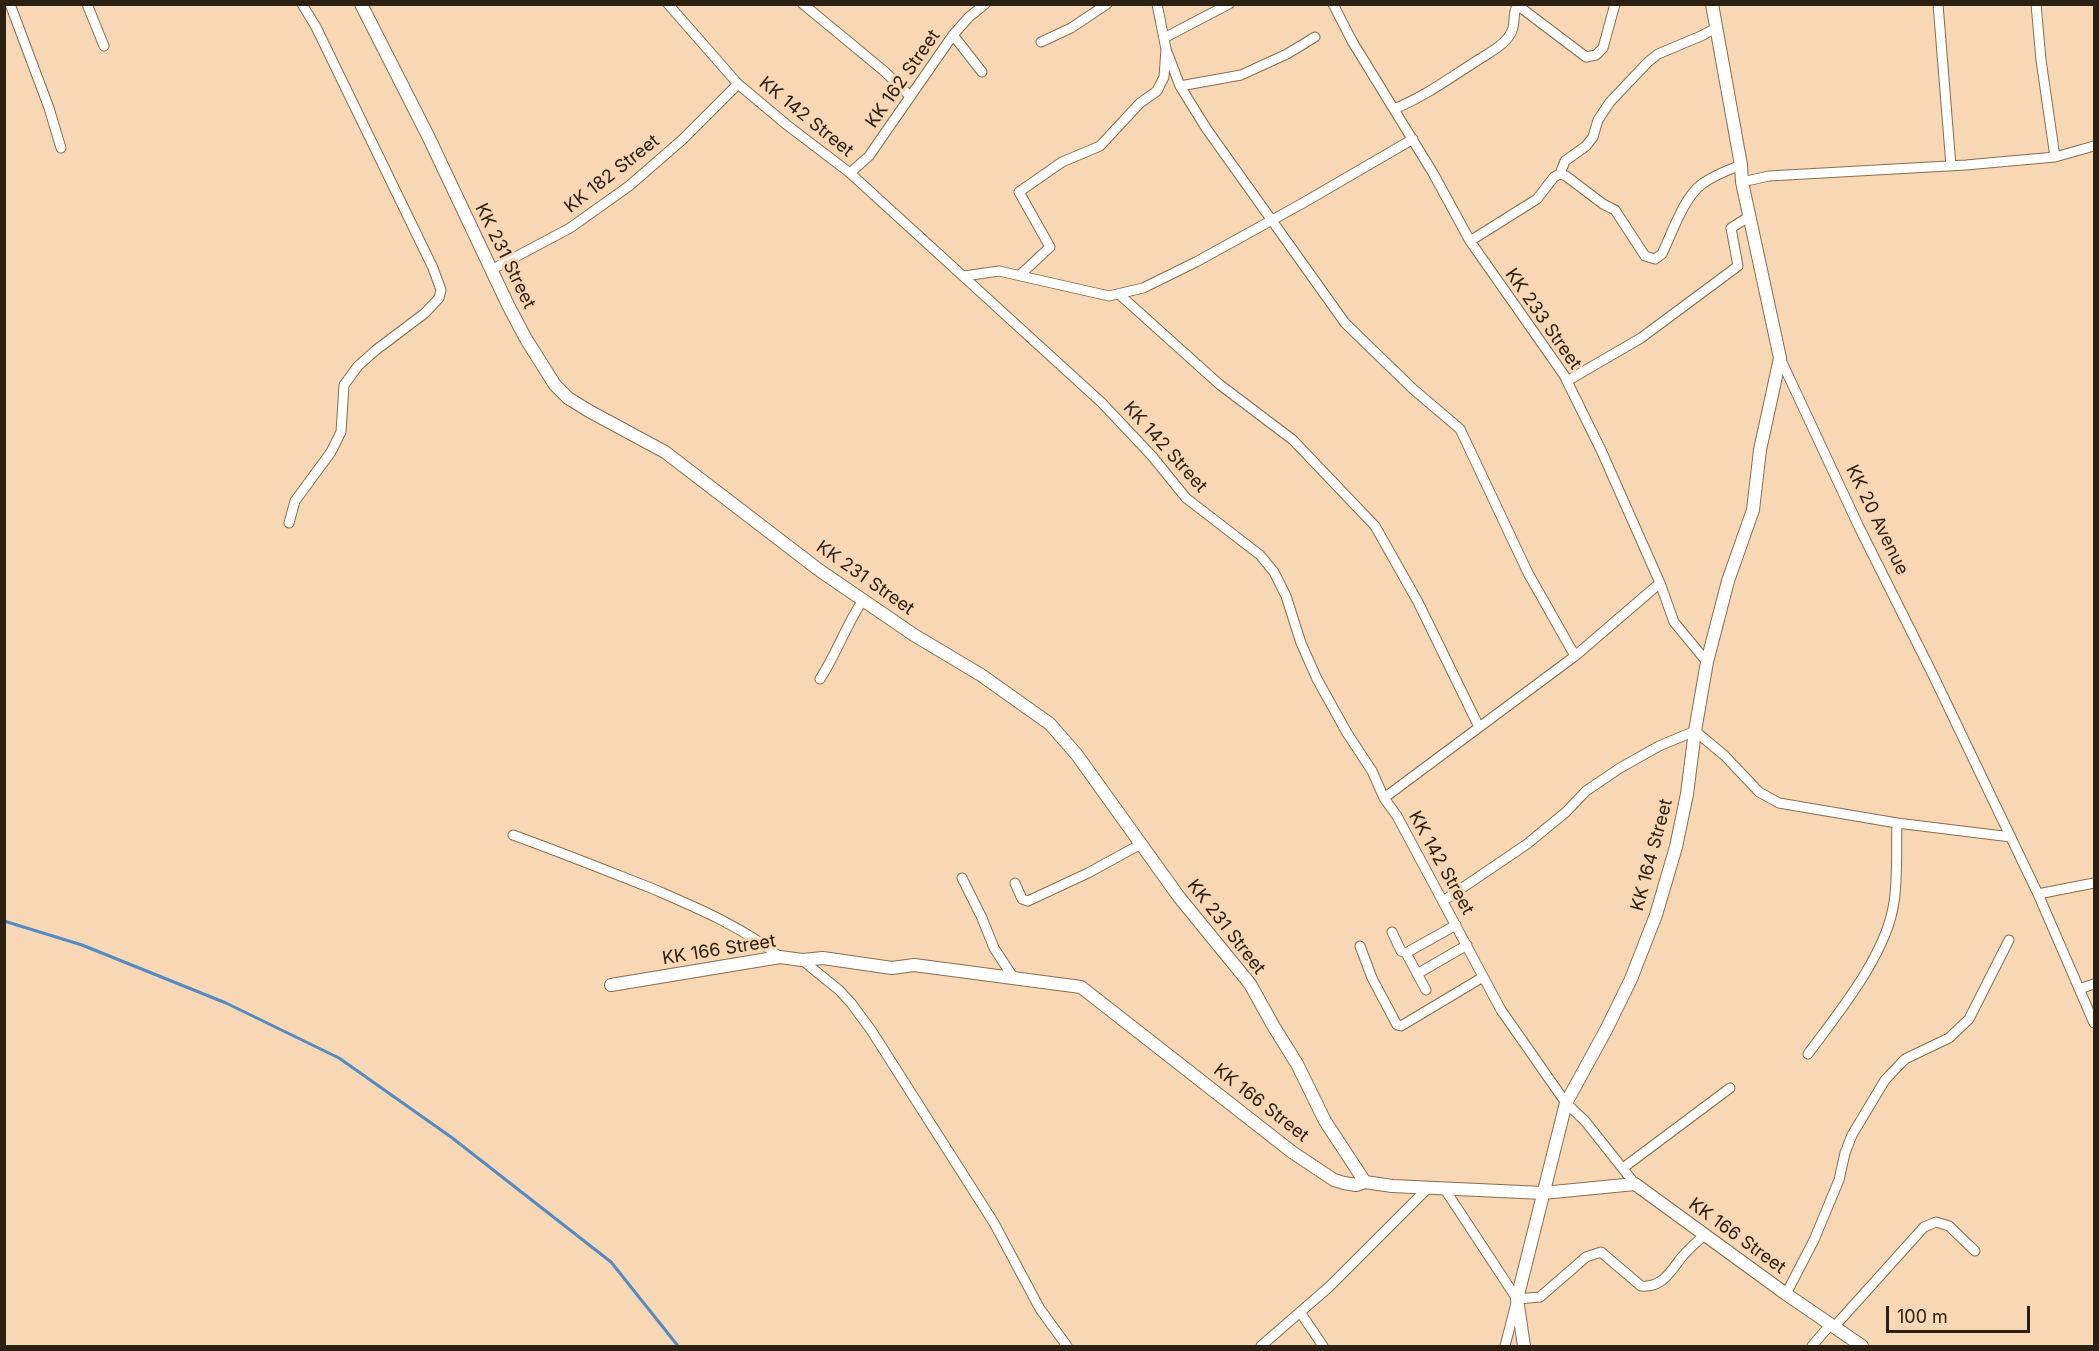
<!DOCTYPE html>
<style>
body{margin:0}
#map{position:relative;width:2099px;height:1351px;overflow:hidden;background:#f8d8b4;font-family:Inter,sans-serif}
canvas{display:block}
.frame{position:absolute;inset:0;border:6px solid #2c2012;pointer-events:none}
.scale{position:absolute;left:1886px;top:1306px;width:144px;height:27px;box-sizing:border-box;border:3px solid #2c2012;border-top:0;padding-left:8px;font-size:18px;line-height:21px;white-space:nowrap;color:#2c2012;-webkit-text-stroke:4px #f8d8b4;paint-order:stroke}
</style>
<div id="map">
<canvas width="2099" height="1351"></canvas>
<div class="frame"></div>
<div class="scale">100 m</div>
</div>
<script>
const g = document.querySelector('canvas').getContext('2d');
g.lineJoin = 'round';
function strokePath(path, color, width, dash) {
  g.strokeStyle = color;
  g.lineWidth = width;
  g.lineCap = dash ? 'butt' : 'round';
  g.setLineDash(dash || []);
  g.stroke(path);
}
function drawText(font, color, halo, rows, align = 'center') {
  g.font = font + ' Inter,sans-serif';
  g.lineWidth = 6;
  g.setLineDash([]);
  g.textBaseline = 'middle';
  g.strokeStyle = halo;
  g.fillStyle = color;
  for (const [text, x, y, turn = 0] of rows) {
    g.save();
    g.translate(x, y);
    g.rotate((+turn || 0) * Math.PI / 180);
    g.textAlign = isNaN(turn) ? turn : align;
    if (halo) g.strokeText(text, 0, 0);
    g.fillText(text, 0, 0);
    g.restore();
  }
}
strokePath(new Path2D(`
 M 4,921 L 82,945 L 226,1003 L 339,1058 L 451,1137 L 611,1262 L 678,1346`), '#528bc5', 3);
const street = new Path2D(`
 M 10,4 L 49,108 L 61,148
 M 87,4 L 104,46
 M 668,4 L 738,84 L 787,125 L 850,173 L 1102,403 L 1152,456 L 1186,498 L 1260,555 L 1274,572 L 1286,596 L 1301,643 L 1317,679 L 1347,733 L 1372,771 L 1384,798 L 1397,816 L 1501,1010 L 1566,1103 L 1585,1121 L 1635,1184
 M 803,4 L 884,71 L 910,96
 M 1333,4 L 1352,41 L 1433,173 L 1470,241 L 1564,375 L 1601,450 L 1660,583 L 1674,622 L 1707,662
 M 1516,4 L 1586,57 L 1596,55 L 1603,48 L 1615,4
 M 1938,4 L 1951,166
 M 2036,4 L 2041,60 L 2055,157
 M 953,35 L 982,72
 M 1164,38 L 1229,4
 M 1041,42 L 1071,28 L 1107,4
 M 1166,49 L 1180,86 L 1206,128 L 1345,323 L 1413,389 L 1460,429 L 1528,573 L 1575,656
 M 1180,86 L 1241,75 L 1287,54 L 1315,37
 M 1394,109 C 1424,97 1448,79 1475,62 C 1487,54 1504,46 1511,33 C 1516,24 1512,15 1517,6
 M 850,173 L 869,156 L 953,35 L 969,17 L 985,4
 M 1560,174 L 1565,161 L 1586,146 L 1593,137 L 1598,120 L 1610,102 L 1648,62 L 1658,54 L 1701,36 L 1716,28
 M 1742,182 L 1769,176 L 1966,165 L 2055,157 L 2094,146
 M 1470,241 L 1537,199 L 1554,177 L 1560,174 L 1566,176 L 1603,204 L 1615,210 L 1645,256 L 1655,259 L 1662,254 C 1672,233 1684,197 1702,184 C 1714,175 1728,170 1741,165
 M 491,270 L 570,228 L 629,186 L 682,140 L 738,84
 M 1020,275 L 1050,247 L 1019,192 L 1062,162 L 1100,146 L 1140,103 L 1157,91 L 1164,77 L 1166,49 L 1157,4
 M 964,276 L 999,271 L 1109,296 L 1143,288 L 1196,262 L 1303,203 L 1413,139
 M 1120,295 L 1219,384 L 1293,440 L 1375,526 L 1418,602 L 1479,727
 M 1780,358 L 1859,527 L 1932,673 L 2038,894 L 2094,1023
 M 1567,381 L 1641,338 L 1738,266 L 1731,228 L 1750,216
 M 289,523 L 295,501 L 331,452 L 341,432 L 344,385 L 358,366 L 376,350 L 425,313 L 439,298 L 441,290 L 433,268 L 316,27 L 302,4
 M 820,679 C 837,653 846,625 863,600
 M 1384,798 L 1575,656 L 1660,583
 M 513,835 C 560,852 605,870 651,888 C 697,908 741,926 780,957
 M 962,878 L 982,918 L 994,948 L 1013,977
 M 1015,883 L 1022,899 L 1028,901 L 1088,873 L 1141,844
 M 2038,894 L 2094,883
 M 1443,901 L 1527,844 L 1566,812 L 1586,791 L 1620,768 L 1659,746 L 1695,731 L 1725,756 L 1759,792 L 1779,803 L 1897,823 L 2011,837
 M 1392,932 L 1401,951 L 1406,953 L 1456,925
 M 1360,946 L 1372,978 L 1397,1025 L 1401,1026 L 1483,977
 M 1406,953 L 1426,990
 M 802,960 L 839,990 L 851,1003 L 871,1030 L 994,1223 L 1040,1309 L 1067,1346
 M 1417,974 L 1467,945
 M 2079,989 L 2094,984
 M 1808,1054 C 1839,1012 1887,954 1894,902 C 1898,876 1896,849 1897,823
 M 1623,1168 L 1730,1088
 M 1444,1188 L 1517,1299 L 1505,1346
 M 1786,1294 L 1814,1240 L 1839,1180 L 1845,1153 L 1852,1135 L 1885,1080 L 1905,1059 L 1949,1038 L 1969,1019 L 2009,940
 M 1517,1299 L 1540,1297 L 1586,1257 L 1601,1252 L 1641,1286 C 1661,1288 1670,1273 1681,1258 C 1688,1250 1696,1242 1705,1235
 M 1300,1312 L 1323,1346
 M 1834,1327 L 1924,1227 L 1936,1222 L 1949,1226 L 1975,1251
 M 1261,1346 L 1329,1287 L 1428,1188
 M 1812,1346 L 1830,1325`);
const secondary = new Path2D(`
 M 361,4 L 429,138 L 508,305 L 526,339 L 555,385 L 568,398 L 589,411 L 665,452 L 819,570 L 914,635 L 981,675 L 1050,724 L 1077,755 L 1179,897 L 1250,984 L 1274,1027 L 1297,1064 L 1325,1121 L 1365,1182
 M 611,985 L 780,957 L 802,960 L 823,958 L 892,968 L 914,965 L 1081,987 L 1292,1152 L 1334,1180 L 1344,1183 L 1356,1185 L 1365,1182 L 1392,1186 L 1543,1193 L 1635,1184 L 1786,1294 L 1862,1346
 M 1524,1346 L 1517,1299 L 1566,1103 L 1606,1030 L 1631,979 L 1656,915 L 1676,847 L 1687,794 L 1695,731 L 1707,662 L 1728,581 L 1753,510 L 1760,450 L 1780,358 L 1742,182 L 1741,165 L 1712,4`);
strokePath(street, '#896d4c', 11);
strokePath(secondary, '#896d4c', 14);
strokePath(street, '#fff', 9);
strokePath(secondary, '#fff', 12);
drawText('18px', '#2c2012', '#f8d8b4', [
 ["KK 162 Street",903,79,-55],
 ["KK 142 Street",806,117,39],
 ["KK 182 Street",612,174,-38],
 ["KK 231 Street",505,256,64],
 ["KK 233 Street",1543,319,55],
 ["KK 142 Street",1165,447,48],
 ["KK 20 Avenue",1877,520,64],
 ["KK 231 Street",865,578,35],
 ["KK 164 Street",1652,855,-75],
 ["KK 142 Street",1441,863,61],
 ["KK 231 Street",1226,927,52],
 ["KK 166 Street",719,950,-9],
 ["KK 166 Street",1261,1103,38],
 ["KK 166 Street",1737,1236,36]
]);
</script>
